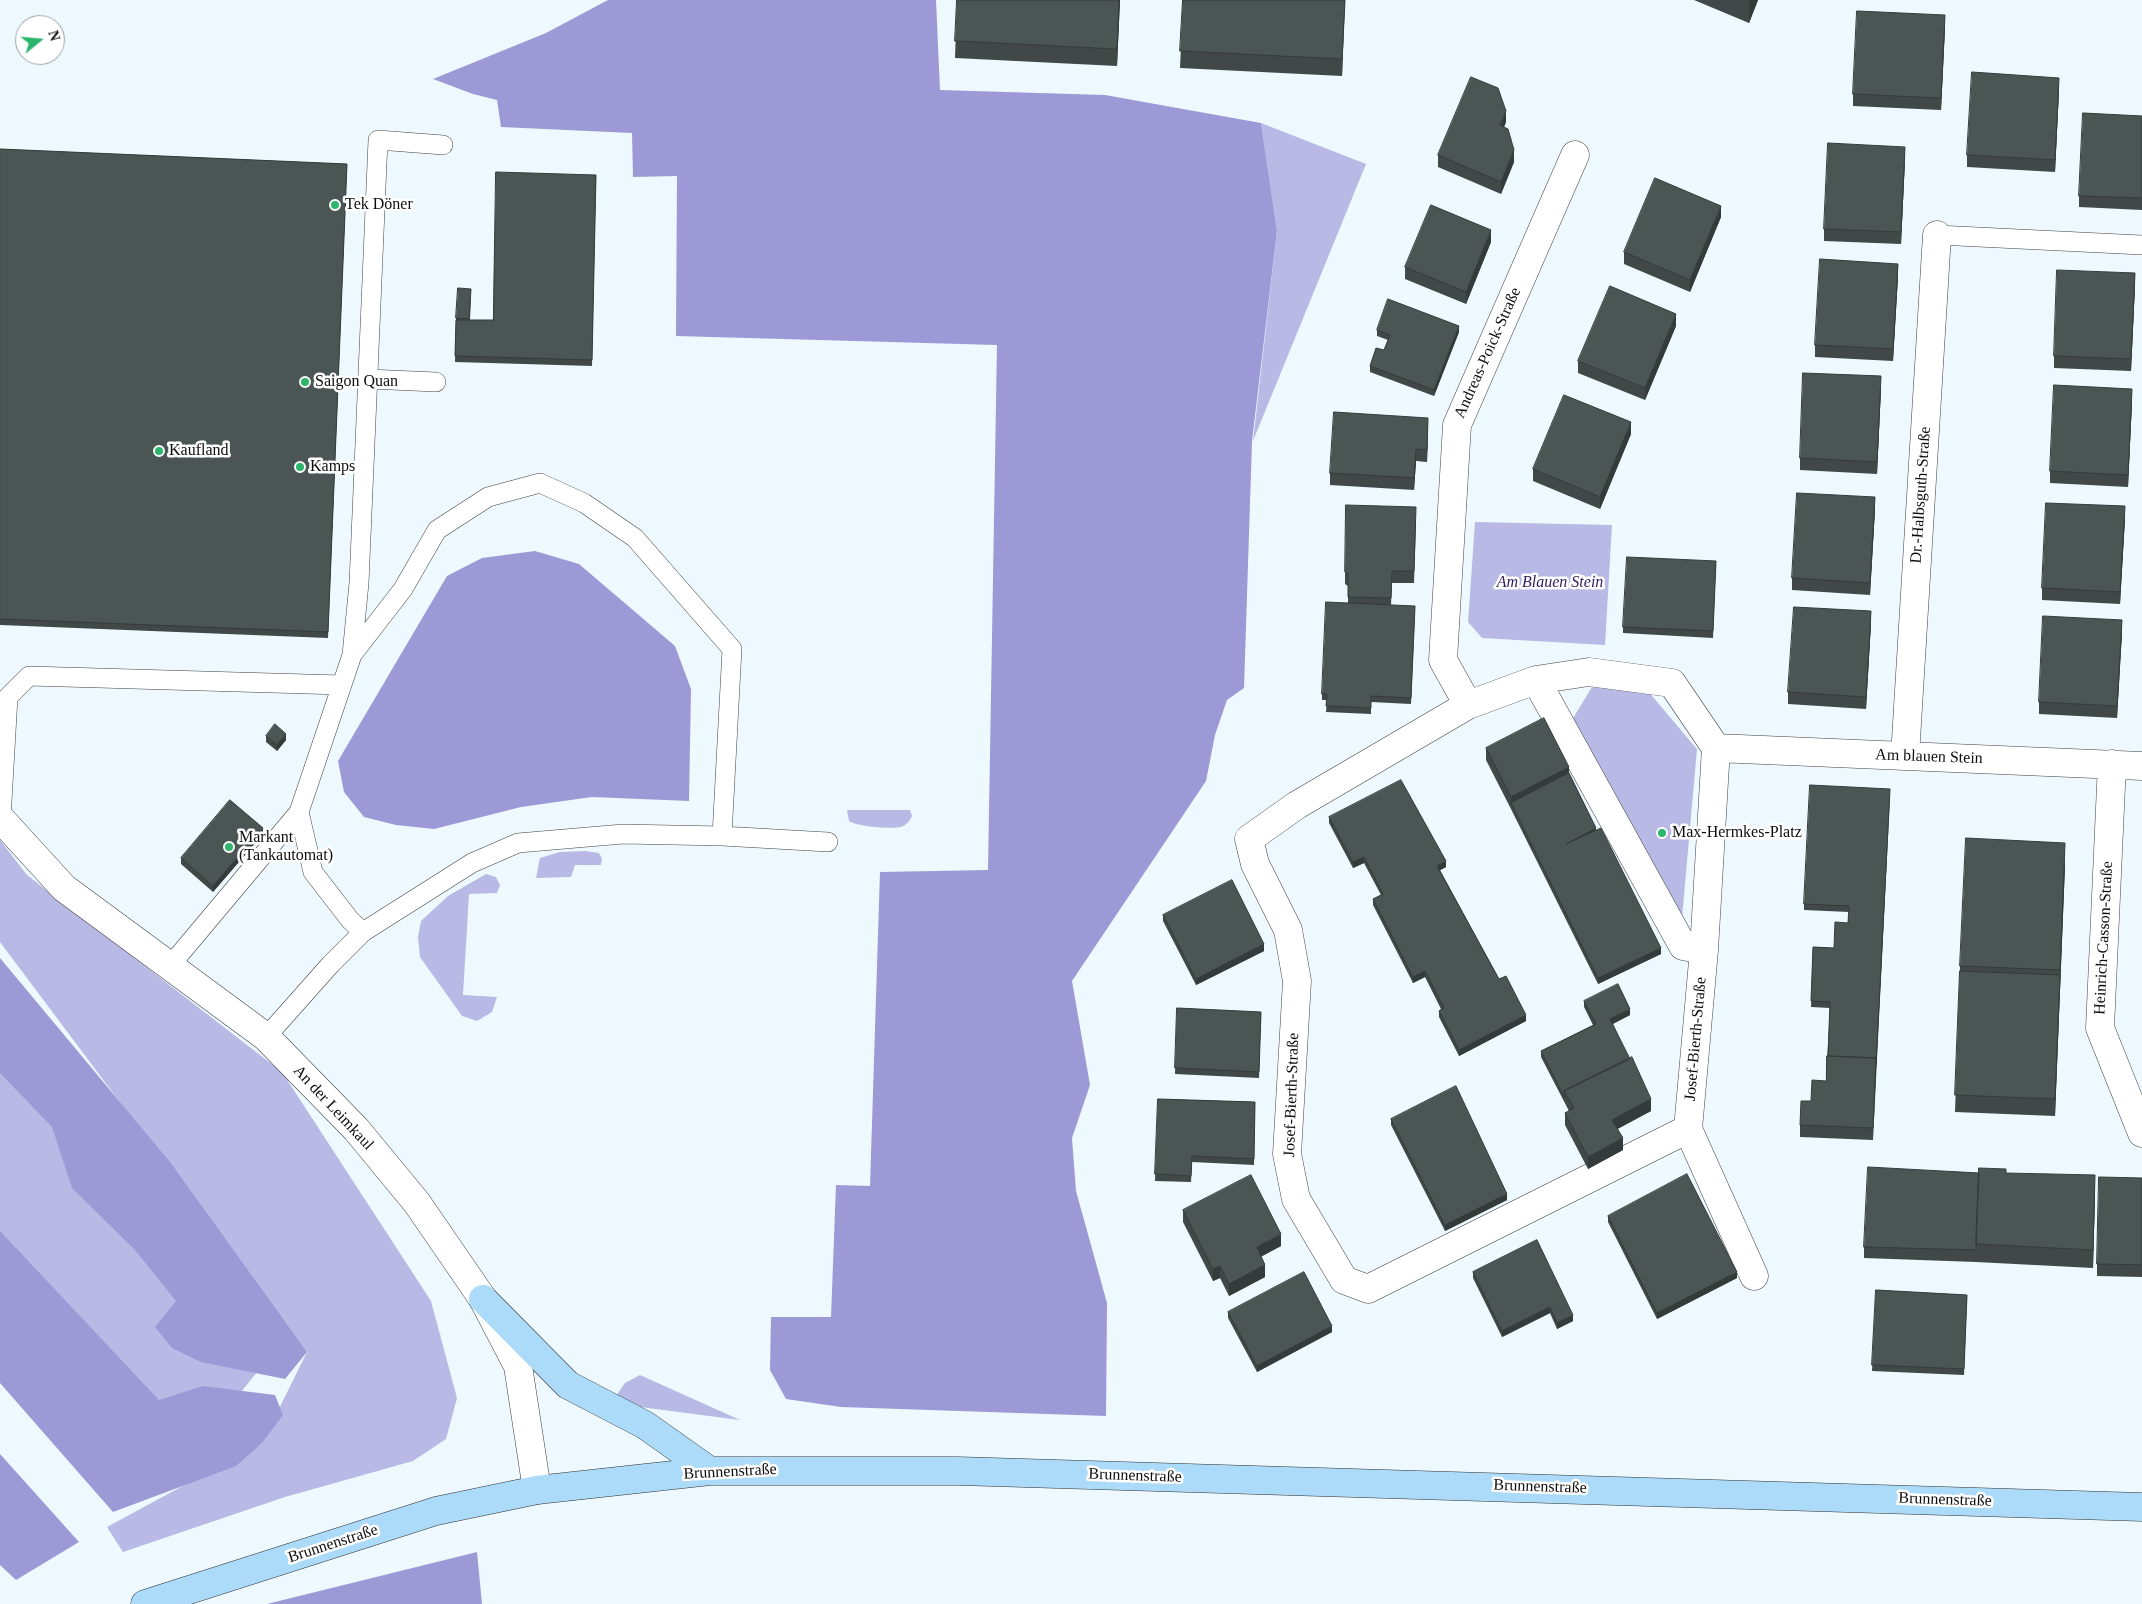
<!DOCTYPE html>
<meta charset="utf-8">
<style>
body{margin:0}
#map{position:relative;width:2142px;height:1604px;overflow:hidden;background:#edf9fe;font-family:Georgia,serif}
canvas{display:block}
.north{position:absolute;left:15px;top:15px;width:50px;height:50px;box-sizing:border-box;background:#fff;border:1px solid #9e9e9e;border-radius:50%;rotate:73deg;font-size:14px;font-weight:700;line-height:20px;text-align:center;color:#0d0d0d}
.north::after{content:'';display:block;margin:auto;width:18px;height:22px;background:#2db56c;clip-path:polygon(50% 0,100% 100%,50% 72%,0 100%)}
</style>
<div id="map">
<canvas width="2142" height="1604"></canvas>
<div class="north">N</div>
</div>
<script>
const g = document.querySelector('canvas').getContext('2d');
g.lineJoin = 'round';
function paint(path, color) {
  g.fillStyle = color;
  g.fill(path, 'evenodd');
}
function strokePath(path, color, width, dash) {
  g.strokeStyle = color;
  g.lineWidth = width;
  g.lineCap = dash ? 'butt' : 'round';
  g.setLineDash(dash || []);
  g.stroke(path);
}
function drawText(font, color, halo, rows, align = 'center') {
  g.font = font + ' Georgia,serif';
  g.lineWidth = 5;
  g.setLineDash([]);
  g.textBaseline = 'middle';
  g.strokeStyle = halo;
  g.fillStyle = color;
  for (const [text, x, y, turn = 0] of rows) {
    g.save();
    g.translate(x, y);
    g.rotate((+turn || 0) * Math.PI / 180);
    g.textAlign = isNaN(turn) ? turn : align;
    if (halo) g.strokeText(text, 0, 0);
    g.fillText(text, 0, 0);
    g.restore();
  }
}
paint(new Path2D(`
 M 1261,123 L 1366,164 L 1253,441 L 1277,231 Z
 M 1475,522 L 1612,525 L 1605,645 L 1482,638 L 1468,622 Z
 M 1592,687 L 1647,690 L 1697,749 L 1682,918 L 1572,720 Z
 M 847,810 L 910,810 L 912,816 C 910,821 906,825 901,827 C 890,829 858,827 849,821 Z
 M 0,840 L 27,875 L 282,1072 L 431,1301 L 457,1398 L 446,1439 L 413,1461 L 285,1497 L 123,1552 L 107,1527 L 262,1443 L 307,1352 L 0,942 Z
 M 585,851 L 599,853 L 602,859 L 601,865 L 575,865 L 571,877 L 536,878 L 540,858 L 560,852 Z
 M 486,874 L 496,877 L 500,885 L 497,893 L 469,894 L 463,995 L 497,997 L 492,1012 L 477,1021 L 462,1016 L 420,957 L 418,937 L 421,921 L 448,896 Z
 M 0,1009 L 270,1356 L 199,1444 L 0,1262 Z
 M 640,1375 L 740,1420 L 640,1407 L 616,1396 L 625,1383 Z`), '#b9b9e6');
paint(new Path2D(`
 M 608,0 L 936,0 L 940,90 L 1105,95 L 1261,123 L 1277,231 L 1252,441 L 1244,688 L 1227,700 L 1215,735 L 1206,781 L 1072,981 L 1090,1085 L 1072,1138 L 1076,1191 L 1107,1303 L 1106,1416 L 841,1407 L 786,1399 L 770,1370 L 771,1317 L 831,1317 L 836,1185 L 870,1186 L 880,872 L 988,870 L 997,345 L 676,336 L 677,176 L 633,177 L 632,133 L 501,127 L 497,100 L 473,94 L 433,79 L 546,33 Z
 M 535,551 L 579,564 L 675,646 L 691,689 L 689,801 L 592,797 L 521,807 L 434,829 L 396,825 L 364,817 L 344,792 L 338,761 L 447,576 L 482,558 Z
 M 0,958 L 170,1162 L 307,1352 L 285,1379 L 201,1362 L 172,1348 L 155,1327 L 176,1301 L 135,1250 L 72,1188 L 52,1127 L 0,1073 Z
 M 0,1231 L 159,1400 L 203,1386 L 275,1395 L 283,1415 L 262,1443 L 236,1466 L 113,1512 L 0,1383 Z
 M 0,1454 L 79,1542 L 16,1580 L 0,1565 Z
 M 477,1552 L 482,1604 L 267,1604 Z`), '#9d99d6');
const lane = new Path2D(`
 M 1937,235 L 2142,245
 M 368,379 L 436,382
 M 352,655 L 359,583 L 378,140 L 443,145
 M 1,819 L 8,697 L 29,676 L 342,685
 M 363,932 L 350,920 L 313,872 L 299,812 L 352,655 L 403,589 L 437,530 L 488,497 L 540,483 L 584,503 L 635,538 L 732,649 L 722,836
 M 169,967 L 299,812
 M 266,1037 L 330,965 L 363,932 L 472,863 L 518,843 L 623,834 L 722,836 L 828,842`);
const street = new Path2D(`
 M 1536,680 L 1683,946 L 1704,950
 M 1468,705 L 1443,660 L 1457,425 L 1575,155
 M 1716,748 L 2142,766
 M 1905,756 L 1937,235
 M 2112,764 L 2100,1028 L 2142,1133
 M 0,818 L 64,888 L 266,1037 L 356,1129 L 417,1203 L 483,1299 L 518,1366 L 537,1490
 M 1688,1129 L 1368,1289 L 1344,1280 L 1296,1199 L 1287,1154 L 1297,981 L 1288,930 L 1255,864 L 1249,839 L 1297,805 L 1468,705 L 1536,680 L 1589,672 L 1672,683 L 1716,748 L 1704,950 L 1688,1129 L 1754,1276`);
const secondary = new Path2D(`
 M 483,1299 L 568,1385 L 645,1425 L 710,1471
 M 145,1604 L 436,1511 L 537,1490 L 710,1471 L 958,1471 L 2142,1507`);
strokePath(lane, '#404040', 20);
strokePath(street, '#404040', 29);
strokePath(secondary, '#2f2f2f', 29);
strokePath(lane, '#fff', 19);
strokePath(street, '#fff', 28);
strokePath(secondary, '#acdbfa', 28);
paint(new Path2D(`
 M 957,0 L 1120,0 L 1117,66 L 955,58 Z
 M 1183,0 L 1345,0 L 1342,76 L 1180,68 Z
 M 1694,0 L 1758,0 L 1749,23 Z
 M 1945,27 L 1941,110 L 1853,106 L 1853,94 Z
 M 2059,90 L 2055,172 L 1967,167 L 1967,155 Z
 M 2142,116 L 2142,210 L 2079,207 L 2079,196 Z
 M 1506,122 L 1504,127 L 1514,162 L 1501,194 L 1438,167 L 1438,155 Z
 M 0,149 L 347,164 L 328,638 L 0,625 Z
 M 1905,159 L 1901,244 L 1824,241 L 1824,229 Z
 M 596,175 L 592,366 L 455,362 L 456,318 L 471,295 L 470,320 L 493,320 Z
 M 1721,217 L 1690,292 L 1624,264 L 1624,252 Z
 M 1491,242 L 1466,304 L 1405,279 L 1405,267 Z
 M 1898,276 L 1893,361 L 1815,357 L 1815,345 Z
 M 2135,285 L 2131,371 L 2054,368 L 2054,356 Z
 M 1676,326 L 1645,400 L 1578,373 L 1578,361 Z
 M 1377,330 L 1459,332 L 1434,396 L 1370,372 L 1370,366 L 1384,350 L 1388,340 L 1377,336 Z
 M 1881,388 L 1877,474 L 1800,470 L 1800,458 Z
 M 2132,401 L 2128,487 L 2050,483 L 2050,471 Z
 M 1428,430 L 1427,462 L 1416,461 L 1414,490 L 1330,485 L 1330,473 Z
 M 1631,434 L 1600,509 L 1533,481 L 1533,469 Z
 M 1875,509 L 1870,595 L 1792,590 L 1792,578 Z
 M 2125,518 L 2120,604 L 2042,600 L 2042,588 Z
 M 1416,519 L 1414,583 L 1392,583 L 1391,605 L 1415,612 L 1411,704 L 1371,702 L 1371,714 L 1326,712 L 1327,700 L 1322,700 L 1322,694 L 1348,603 L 1348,586 L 1345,584 L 1345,572 Z
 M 1716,561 L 1713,638 L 1623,633 L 1623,627 Z
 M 1871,623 L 1866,709 L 1788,704 L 1788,692 Z
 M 2122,632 L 2117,718 L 2039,714 L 2039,702 Z
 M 266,736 L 286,740 L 277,751 L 266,742 Z
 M 1486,748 L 1569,773 L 1596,830 L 1661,954 L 1598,984 L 1511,809 L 1486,760 Z
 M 1890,795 L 1873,1140 L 1800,1137 L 1800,1125 L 1811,1101 L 1826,1081 L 1830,1008 L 1811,1007 L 1813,947 L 1834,948 L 1848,923 L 1849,912 L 1804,910 L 1804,904 Z
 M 1329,817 L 1446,867 L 1440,870 L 1499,979 L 1526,1021 L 1459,1056 L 1439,1017 L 1439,1011 L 1441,1009 L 1425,977 L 1413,983 L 1373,905 L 1373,899 L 1381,895 L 1364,863 L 1353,868 L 1329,823 Z
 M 263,834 L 213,892 L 181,864 L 181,858 Z
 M 2065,865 L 2055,1116 L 1955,1112 L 1960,966 Z
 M 1163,915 L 1264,951 L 1196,985 L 1163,921 Z
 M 1584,1001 L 1630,1015 L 1613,1024 L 1651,1111 L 1617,1129 L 1623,1150 L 1588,1169 L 1565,1125 L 1565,1113 L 1569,1111 L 1541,1057 L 1541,1051 L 1593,1025 L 1584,1007 Z
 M 1177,1008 L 1261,1012 L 1259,1078 L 1175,1074 Z
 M 1158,1099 L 1255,1102 L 1254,1165 L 1192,1162 L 1191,1182 L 1155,1181 Z
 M 1391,1119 L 1507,1200 L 1445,1231 L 1391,1125 Z
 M 1979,1173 L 2006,1173 L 2095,1193 L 2093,1268 L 1976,1262 L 1864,1258 L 1864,1247 Z
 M 2142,1178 L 2142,1277 L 2097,1276 L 2097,1264 Z
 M 1183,1210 L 1281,1246 L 1261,1256 L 1265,1277 L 1229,1296 L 1220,1278 L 1213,1281 L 1183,1222 Z
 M 1608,1216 L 1737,1278 L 1657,1319 L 1608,1222 Z
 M 1537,1240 L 1573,1321 L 1557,1329 L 1550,1313 L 1502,1337 L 1473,1278 L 1473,1272 Z
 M 1876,1290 L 1967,1295 L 1964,1375 L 1872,1371 Z
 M 1228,1312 L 1332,1332 L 1257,1372 L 1228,1318 Z`), '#404948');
paint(new Path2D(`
 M 1119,0 L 1120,0 L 1117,66 L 1117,49 Z
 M 1345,0 L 1342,76 L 1342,59 Z
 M 1749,0 L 1758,0 L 1749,23 Z
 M 1945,15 L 1945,27 L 1941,110 L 1941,98 Z
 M 2059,78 L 2059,90 L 2055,172 L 2055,160 Z
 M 1506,111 L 1506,122 L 1500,137 L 1500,125 Z
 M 1905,147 L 1905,159 L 1901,244 L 1901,232 Z
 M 1514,150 L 1514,162 L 1501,194 L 1501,182 Z
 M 1721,206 L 1721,217 L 1690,292 L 1690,280 Z
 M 1491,230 L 1491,242 L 1466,304 L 1466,292 Z
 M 1898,264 L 1898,276 L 1893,361 L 1893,349 Z
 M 2135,273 L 2135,285 L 2131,371 L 2131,359 Z
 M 1676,314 L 1676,326 L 1645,400 L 1645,388 Z
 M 1459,326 L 1459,332 L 1434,396 L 1434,390 Z
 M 1881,376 L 1881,388 L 1877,474 L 1877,462 Z
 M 2132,389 L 2132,401 L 2128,487 L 2128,475 Z
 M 1428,418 L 1428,430 L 1427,462 L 1427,450 Z
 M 1631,422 L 1631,434 L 1600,509 L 1600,497 Z
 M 1416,449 L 1416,461 L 1414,490 L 1414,478 Z
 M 1875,497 L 1875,509 L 1870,595 L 1870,583 Z
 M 2125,506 L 2125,518 L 2120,604 L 2120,592 Z
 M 1871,611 L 1871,623 L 1866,709 L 1866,697 Z
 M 2122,620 L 2122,632 L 2117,718 L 2117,706 Z
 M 286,734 L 286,740 L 277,751 L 277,745 Z
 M 1569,767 L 1569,779 L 1511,803 L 1511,797 Z
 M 1890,795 L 1876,1070 L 1873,1140 L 1876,1058 Z
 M 263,828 L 263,834 L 213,892 L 213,886 Z
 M 1596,828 L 1596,834 L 1566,844 Z
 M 2065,843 L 2065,865 L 2055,1116 L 2055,1099 Z
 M 1364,857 L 1364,863 L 1353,868 L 1353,862 Z
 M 1446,861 L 1446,867 L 1437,872 L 1437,866 Z
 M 1264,944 L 1264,951 L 1196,985 L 1196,979 Z
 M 1661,948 L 1661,954 L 1598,984 L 1598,978 Z
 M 1425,971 L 1425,977 L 1413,983 L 1413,977 Z
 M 1630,1009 L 1630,1015 L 1610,1025 L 1610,1019 Z
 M 1526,1015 L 1526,1021 L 1459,1056 L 1459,1050 Z
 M 1651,1099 L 1651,1111 L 1612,1132 L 1612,1120 Z
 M 1623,1138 L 1623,1150 L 1588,1169 L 1588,1157 Z
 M 2095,1175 L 2095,1193 L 2093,1268 L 2093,1250 Z
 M 1507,1194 L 1507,1200 L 1445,1231 L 1445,1225 Z
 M 1281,1234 L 1281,1246 L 1257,1259 L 1257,1247 Z
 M 1265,1265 L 1265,1277 L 1229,1296 L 1229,1284 Z
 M 1220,1266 L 1220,1278 L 1213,1281 L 1213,1269 Z
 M 1737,1272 L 1737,1278 L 1657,1319 L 1657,1313 Z
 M 1550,1307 L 1550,1313 L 1502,1337 L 1502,1331 Z
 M 1573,1315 L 1573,1321 L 1557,1329 L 1557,1323 Z
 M 1332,1326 L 1332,1332 L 1257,1372 L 1257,1366 Z`), '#343c3b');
const building = new Path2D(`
 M 957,0 L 1119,0 L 1117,49 L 955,41 Z
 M 1183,0 L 1345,0 L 1342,59 L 1180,51 Z
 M 1857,11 L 1945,15 L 1941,98 L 1853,94 Z
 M 1972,72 L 2059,78 L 2055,160 L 1967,155 Z
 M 1471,77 L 1498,88 L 1506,111 L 1500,125 L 1508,129 L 1514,150 L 1501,182 L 1438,155 Z
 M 2083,113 L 2142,116 L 2142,198 L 2079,196 Z
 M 1828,143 L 1905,147 L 1901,232 L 1824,229 Z
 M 0,149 L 347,164 L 328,632 L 0,619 Z
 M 496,172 L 596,175 L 592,360 L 455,356 L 456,320 L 493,320 Z
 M 1655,178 L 1721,206 L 1690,280 L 1624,252 Z
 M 1431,205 L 1491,230 L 1466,292 L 1405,267 Z
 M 1820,259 L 1898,264 L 1893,349 L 1815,345 Z
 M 2057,270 L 2135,273 L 2131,359 L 2054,356 Z
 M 1610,286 L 1676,314 L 1645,388 L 1578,361 Z
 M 458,288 L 471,289 L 469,319 L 456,318 Z
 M 1388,299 L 1459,326 L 1434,390 L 1370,366 L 1376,348 L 1384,350 L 1390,335 L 1377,330 Z
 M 1803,373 L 1881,376 L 1877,462 L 1800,458 Z
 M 2054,385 L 2132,389 L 2128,475 L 2050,471 Z
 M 1564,395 L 1631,422 L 1600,497 L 1533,469 Z
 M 1334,412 L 1428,418 L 1427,450 L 1416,449 L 1414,478 L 1330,473 Z
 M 1797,493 L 1875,497 L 1870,583 L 1792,578 Z
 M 2046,503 L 2125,506 L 2120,592 L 2042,588 Z
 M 1346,505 L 1416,507 L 1414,571 L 1392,571 L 1391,598 L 1348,597 L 1348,574 L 1345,572 Z
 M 1627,557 L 1716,561 L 1713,631 L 1623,627 Z
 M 1326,602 L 1415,606 L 1411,698 L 1371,696 L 1371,708 L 1326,706 L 1327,694 L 1322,694 Z
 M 1794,607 L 1871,611 L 1866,697 L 1788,692 Z
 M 2043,616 L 2122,620 L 2117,706 L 2039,702 Z
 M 1544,718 L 1569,767 L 1511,797 L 1486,748 Z
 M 275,724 L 286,734 L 277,745 L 266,736 Z
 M 1569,773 L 1596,828 L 1566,844 L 1601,828 L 1661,948 L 1598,978 L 1511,803 Z
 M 1401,780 L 1446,861 L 1437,866 L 1499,979 L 1506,976 L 1526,1015 L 1459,1050 L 1439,1011 L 1444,1008 L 1425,971 L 1413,977 L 1373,899 L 1383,894 L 1364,857 L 1353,862 L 1329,817 Z
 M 1810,785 L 1890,789 L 1876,1064 L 1876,1058 L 1828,1056 L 1830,1002 L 1811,1001 L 1813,947 L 1834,948 L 1835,922 L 1848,923 L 1849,906 L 1804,904 Z
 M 230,800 L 263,828 L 213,886 L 181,858 Z
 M 1966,838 L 2065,843 L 2060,970 L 1960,966 Z
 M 1232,880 L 1264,944 L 1196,979 L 1163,915 Z
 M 1960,971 L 2060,975 L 2055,1099 L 1955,1095 Z
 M 1618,984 L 1630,1009 L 1610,1019 L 1630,1059 L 1564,1091 L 1564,1097 L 1541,1051 L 1596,1024 L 1584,1001 Z
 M 1177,1008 L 1261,1012 L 1259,1072 L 1175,1068 Z
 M 1827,1056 L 1876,1058 L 1873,1128 L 1800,1125 L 1801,1101 L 1811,1101 L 1812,1080 L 1826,1081 Z
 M 1632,1057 L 1651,1099 L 1612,1120 L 1623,1138 L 1588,1157 L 1565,1113 L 1574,1108 L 1564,1091 Z
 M 1456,1086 L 1507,1194 L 1445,1225 L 1391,1119 Z
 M 1158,1099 L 1255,1102 L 1254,1159 L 1192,1156 L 1191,1176 L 1155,1174 Z
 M 1868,1167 L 1979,1173 L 1976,1250 L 1864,1247 Z
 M 1979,1168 L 2006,1169 L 2006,1173 L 2095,1175 L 2093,1250 L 1976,1244 Z
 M 1687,1174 L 1737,1272 L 1657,1313 L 1608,1216 Z
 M 1251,1175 L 1281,1234 L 1257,1247 L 1265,1265 L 1229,1284 L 1220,1266 L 1213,1269 L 1183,1210 Z
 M 2099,1177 L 2142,1178 L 2142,1265 L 2097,1264 Z
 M 1537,1240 L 1573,1315 L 1557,1323 L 1550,1307 L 1502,1331 L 1473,1272 Z
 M 1304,1272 L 1332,1326 L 1257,1366 L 1228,1312 Z
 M 1876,1290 L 1967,1295 L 1964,1369 L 1872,1365 Z`);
paint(building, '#4a5554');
strokePath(building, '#343c3b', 1);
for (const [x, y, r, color] of [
 [335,205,5,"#2db56c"],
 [305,382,5,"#2db56c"],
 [159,451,5,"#2db56c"],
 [300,467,5,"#2db56c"],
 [1662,833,5,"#2db56c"],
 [229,847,5,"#2db56c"]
]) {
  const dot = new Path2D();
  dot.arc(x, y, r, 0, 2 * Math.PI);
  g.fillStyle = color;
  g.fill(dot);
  strokePath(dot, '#fff', 2);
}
drawText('16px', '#0d0d0d', '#fff', [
 ["Tek Döner",345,205],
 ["Saigon Quan",315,382],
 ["Kaufland",169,451],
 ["Kamps",310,467],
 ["Max-Hermkes-Platz",1672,833],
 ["Markant",239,838],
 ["(Tankautomat)",239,856]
], 'left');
drawText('16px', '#0d0d0d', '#fff', [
 ["Andreas-Poick-Straße",1488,353,-66],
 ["Dr.-Halbsguth-Straße",1921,495,-86],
 ["Am blauen Stein",1929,757,2],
 ["Heinrich-Casson-Straße",2104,938,-87],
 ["Josef-Bierth-Straße",1696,1039,-85],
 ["Josef-Bierth-Straße",1292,1095,-88],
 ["An der Leimkaul",333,1108,47],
 ["Brunnenstraße",730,1472,-3],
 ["Brunnenstraße",1135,1476,2],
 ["Brunnenstraße",1540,1487,2],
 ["Brunnenstraße",1945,1500,2],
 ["Brunnenstraße",333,1544,-18]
]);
drawText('italic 16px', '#342160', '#fff', [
 ["Am Blauen Stein",1550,583]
]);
</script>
